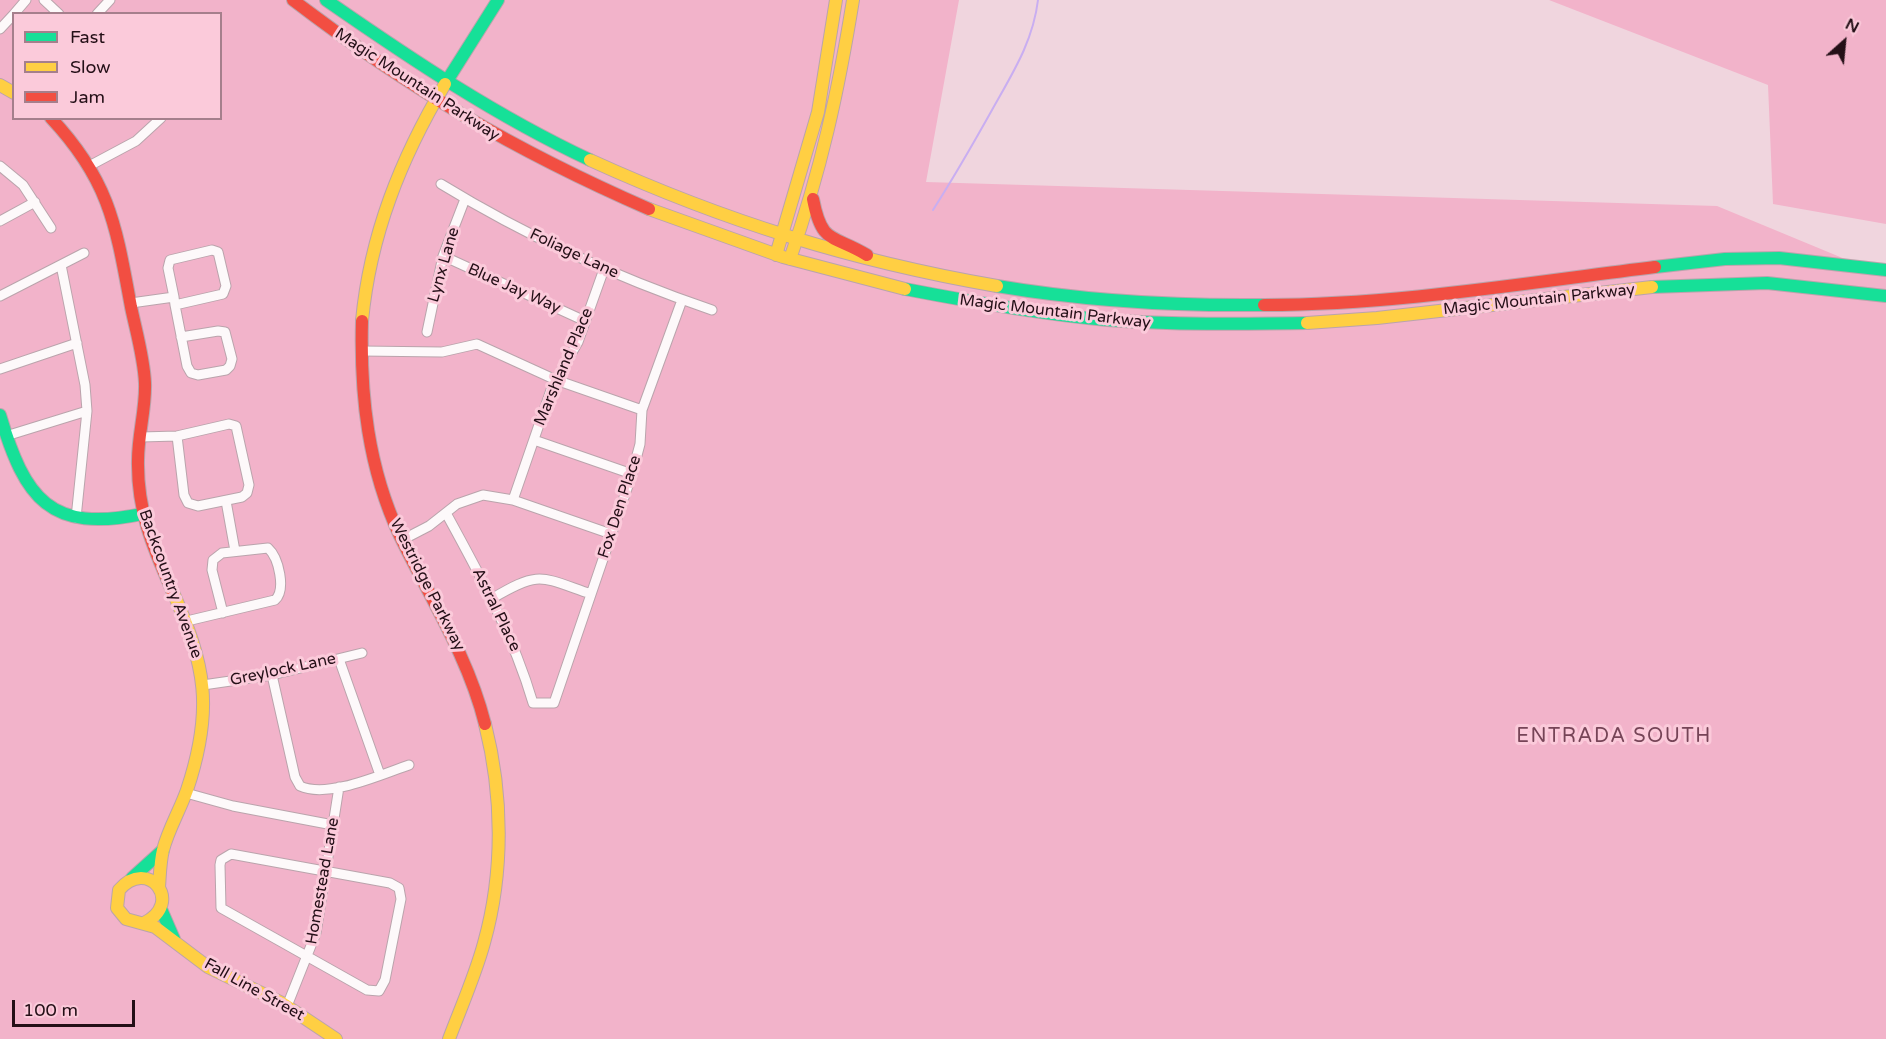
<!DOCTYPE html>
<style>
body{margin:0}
#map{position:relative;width:1886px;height:1039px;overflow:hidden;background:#f0d5de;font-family:"Varela Round",sans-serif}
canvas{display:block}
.legend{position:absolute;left:12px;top:12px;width:210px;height:108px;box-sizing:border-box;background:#fbcada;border:2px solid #a57f8c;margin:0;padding:8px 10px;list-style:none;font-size:18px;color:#240f17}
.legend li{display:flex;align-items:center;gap:12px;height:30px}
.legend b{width:30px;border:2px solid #a57f8c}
.north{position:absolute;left:1814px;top:12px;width:60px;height:60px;-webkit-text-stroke:4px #fbcada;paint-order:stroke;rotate:27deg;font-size:16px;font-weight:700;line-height:24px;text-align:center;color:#240f17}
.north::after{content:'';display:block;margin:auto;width:21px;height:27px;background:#240f17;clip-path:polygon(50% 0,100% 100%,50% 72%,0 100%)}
.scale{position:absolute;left:12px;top:1000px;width:123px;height:27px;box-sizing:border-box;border:3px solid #240f17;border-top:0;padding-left:8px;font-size:18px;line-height:21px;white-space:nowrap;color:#240f17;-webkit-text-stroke:4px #fbcada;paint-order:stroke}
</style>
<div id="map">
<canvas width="1886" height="1039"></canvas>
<ul class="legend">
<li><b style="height:8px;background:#16e098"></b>Fast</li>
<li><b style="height:8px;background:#ffcf43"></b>Slow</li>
<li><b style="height:8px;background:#f24e42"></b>Jam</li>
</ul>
<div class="north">N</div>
<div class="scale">100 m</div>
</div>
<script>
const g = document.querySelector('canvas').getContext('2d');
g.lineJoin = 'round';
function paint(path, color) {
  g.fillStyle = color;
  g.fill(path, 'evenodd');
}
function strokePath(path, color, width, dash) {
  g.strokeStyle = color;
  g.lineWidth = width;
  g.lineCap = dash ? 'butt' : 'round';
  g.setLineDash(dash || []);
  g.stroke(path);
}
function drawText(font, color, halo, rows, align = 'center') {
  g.font = font + ' "Varela Round",sans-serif';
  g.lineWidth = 6;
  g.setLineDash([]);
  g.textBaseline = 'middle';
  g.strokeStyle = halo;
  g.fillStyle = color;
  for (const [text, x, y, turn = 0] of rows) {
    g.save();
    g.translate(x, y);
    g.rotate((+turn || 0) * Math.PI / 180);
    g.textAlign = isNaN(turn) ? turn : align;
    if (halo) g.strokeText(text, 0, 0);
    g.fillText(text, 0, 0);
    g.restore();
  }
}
paint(new Path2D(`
 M 0,0 L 959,0 L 926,182 L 1717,206 L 1886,276 L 1886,1039 L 0,1039 ZM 14,14 L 220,14 L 220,118 L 14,118 Z
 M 1549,0 L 1886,0 L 1886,224 L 1773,204 L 1768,85 Z`), '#f2b3ca');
strokePath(new Path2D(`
 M 933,210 C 954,177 973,144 992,110 C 1012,74 1033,42 1038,0`), '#c9aef1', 2);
const street = new Path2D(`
 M 44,0 L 59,14
 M 14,14 L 26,0
 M 97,14 L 110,0
 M 0,29 L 14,14
 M 91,165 L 136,141 L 161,118
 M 0,166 L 23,185 L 51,228
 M 441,184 C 526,236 618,278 712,310
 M 0,221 L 35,202
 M 443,256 L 585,321
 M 61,265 L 85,385 L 87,411 L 76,518
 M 0,296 L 84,253
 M 131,303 L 174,297 L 175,305 L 223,294 L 226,286 L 218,252 L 212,250 L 170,260 L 168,268 L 174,297
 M 175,305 L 187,366 L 191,373 L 198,375 L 226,370 L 230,366 L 232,359 L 225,332 L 218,331 L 181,337
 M 427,332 L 443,256 L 465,199
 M 362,351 L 442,352 L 477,344 L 556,380 L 642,410
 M 0,369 L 77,343
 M 6,436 L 87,411
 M 141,437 L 177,436 L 229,424 L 236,426 L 249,485 L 247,493 L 242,497 L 198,506 L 188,503 L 184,495 L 177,436
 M 534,440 L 632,474
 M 513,500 L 552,387 L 578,342 L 604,269
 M 226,501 L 235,551
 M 446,513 C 480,575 513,635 533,703 L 554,703 L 632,474 L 640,444 L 642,410 L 682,300
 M 402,540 L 429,526 L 457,504 L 483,495 L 513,500 L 611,534
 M 493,598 C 540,570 541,577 591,594
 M 187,621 L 275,600 C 286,590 279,558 268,548 L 222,553 L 213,560 L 212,570 L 223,613
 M 339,659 L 380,775
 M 272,675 L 295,777 L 300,786 C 328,799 382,774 409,765
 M 203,685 L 272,675 L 362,653
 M 186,793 L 233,806 L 333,825
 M 231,854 L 390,883 L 399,888 L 401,899 L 385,980 L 379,991 L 367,990 L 221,908 L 220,865 L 221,860 Z
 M 287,1006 L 316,933 L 339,787`);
const fast = new Path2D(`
 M 326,0 C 411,59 496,116 590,160
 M 445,84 L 498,0
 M 1655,267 L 1725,259 L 1779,258 L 1886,270
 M 997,286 C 1085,301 1174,306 1264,305
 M 1652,287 L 1767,283 L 1886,296
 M 905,289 C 972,302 1039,314 1107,320 C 1174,325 1240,324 1307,323
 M 0,415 C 25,499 50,533 142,514
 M 132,878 L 163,850
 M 161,909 L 174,939`);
const slow = new Path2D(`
 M 0,85 L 14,93
 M 590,160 C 724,221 852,261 997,286
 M 649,209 L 783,257 L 905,289
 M 776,255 L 818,112 L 836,0
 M 790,259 C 821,170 838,93 853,0
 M 362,321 C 370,235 401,158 445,84
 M 1307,323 L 1377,318 L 1652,287
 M 159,887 C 160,875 160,862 163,850 C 168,830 180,810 187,790 C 214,709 206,666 172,590
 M 144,923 C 185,903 148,856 119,890 L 117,908 L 126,919 L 155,927 L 208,967 L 282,1003 L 336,1039
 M 449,1039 C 461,1007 475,976 484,943 C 504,872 503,795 485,724`);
const jam = new Path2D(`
 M 293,0 C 408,88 516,151 649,209
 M 51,118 C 110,181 116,226 131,307 C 136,331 144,358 145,383 C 146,409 138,434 138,460 C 137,509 152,546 172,590
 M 813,199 C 822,245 832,234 867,255
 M 1264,305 C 1395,305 1525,283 1655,267
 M 362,321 C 360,395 368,468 400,536 C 430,598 468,656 485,724`);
strokePath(street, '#baa4ac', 11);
strokePath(fast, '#baa4ac', 14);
strokePath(slow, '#baa4ac', 14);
strokePath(jam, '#baa4ac', 14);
strokePath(street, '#fdf9fa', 9);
strokePath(fast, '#16e098', 12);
strokePath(slow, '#ffcf43', 12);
strokePath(jam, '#f24e42', 12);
drawText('16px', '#240f17', '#fbcada', [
 ["Magic Mountain Parkway",417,85,33],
 ["Foliage Lane",574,254,25],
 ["Lynx Lane",444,265,-74],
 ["Blue Jay Way",514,289,24],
 ["Magic Mountain Parkway",1539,300,-6],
 ["Magic Mountain Parkway",1055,312,7],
 ["Marshland Place",564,367,-67],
 ["Fox Den Place",620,507,-72],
 ["Backcountry Avenue",170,584,70],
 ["Westridge Parkway",427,585,63],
 ["Astral Place",496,610,64],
 ["Greylock Lane",283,670,-12],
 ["Homestead Lane",323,881,-80],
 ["Fall Line Street",254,990,29]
]);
g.letterSpacing = '1.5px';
drawText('20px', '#764457', '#fbcada', [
 ["ENTRADA SOUTH",1614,737]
]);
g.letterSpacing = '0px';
</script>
